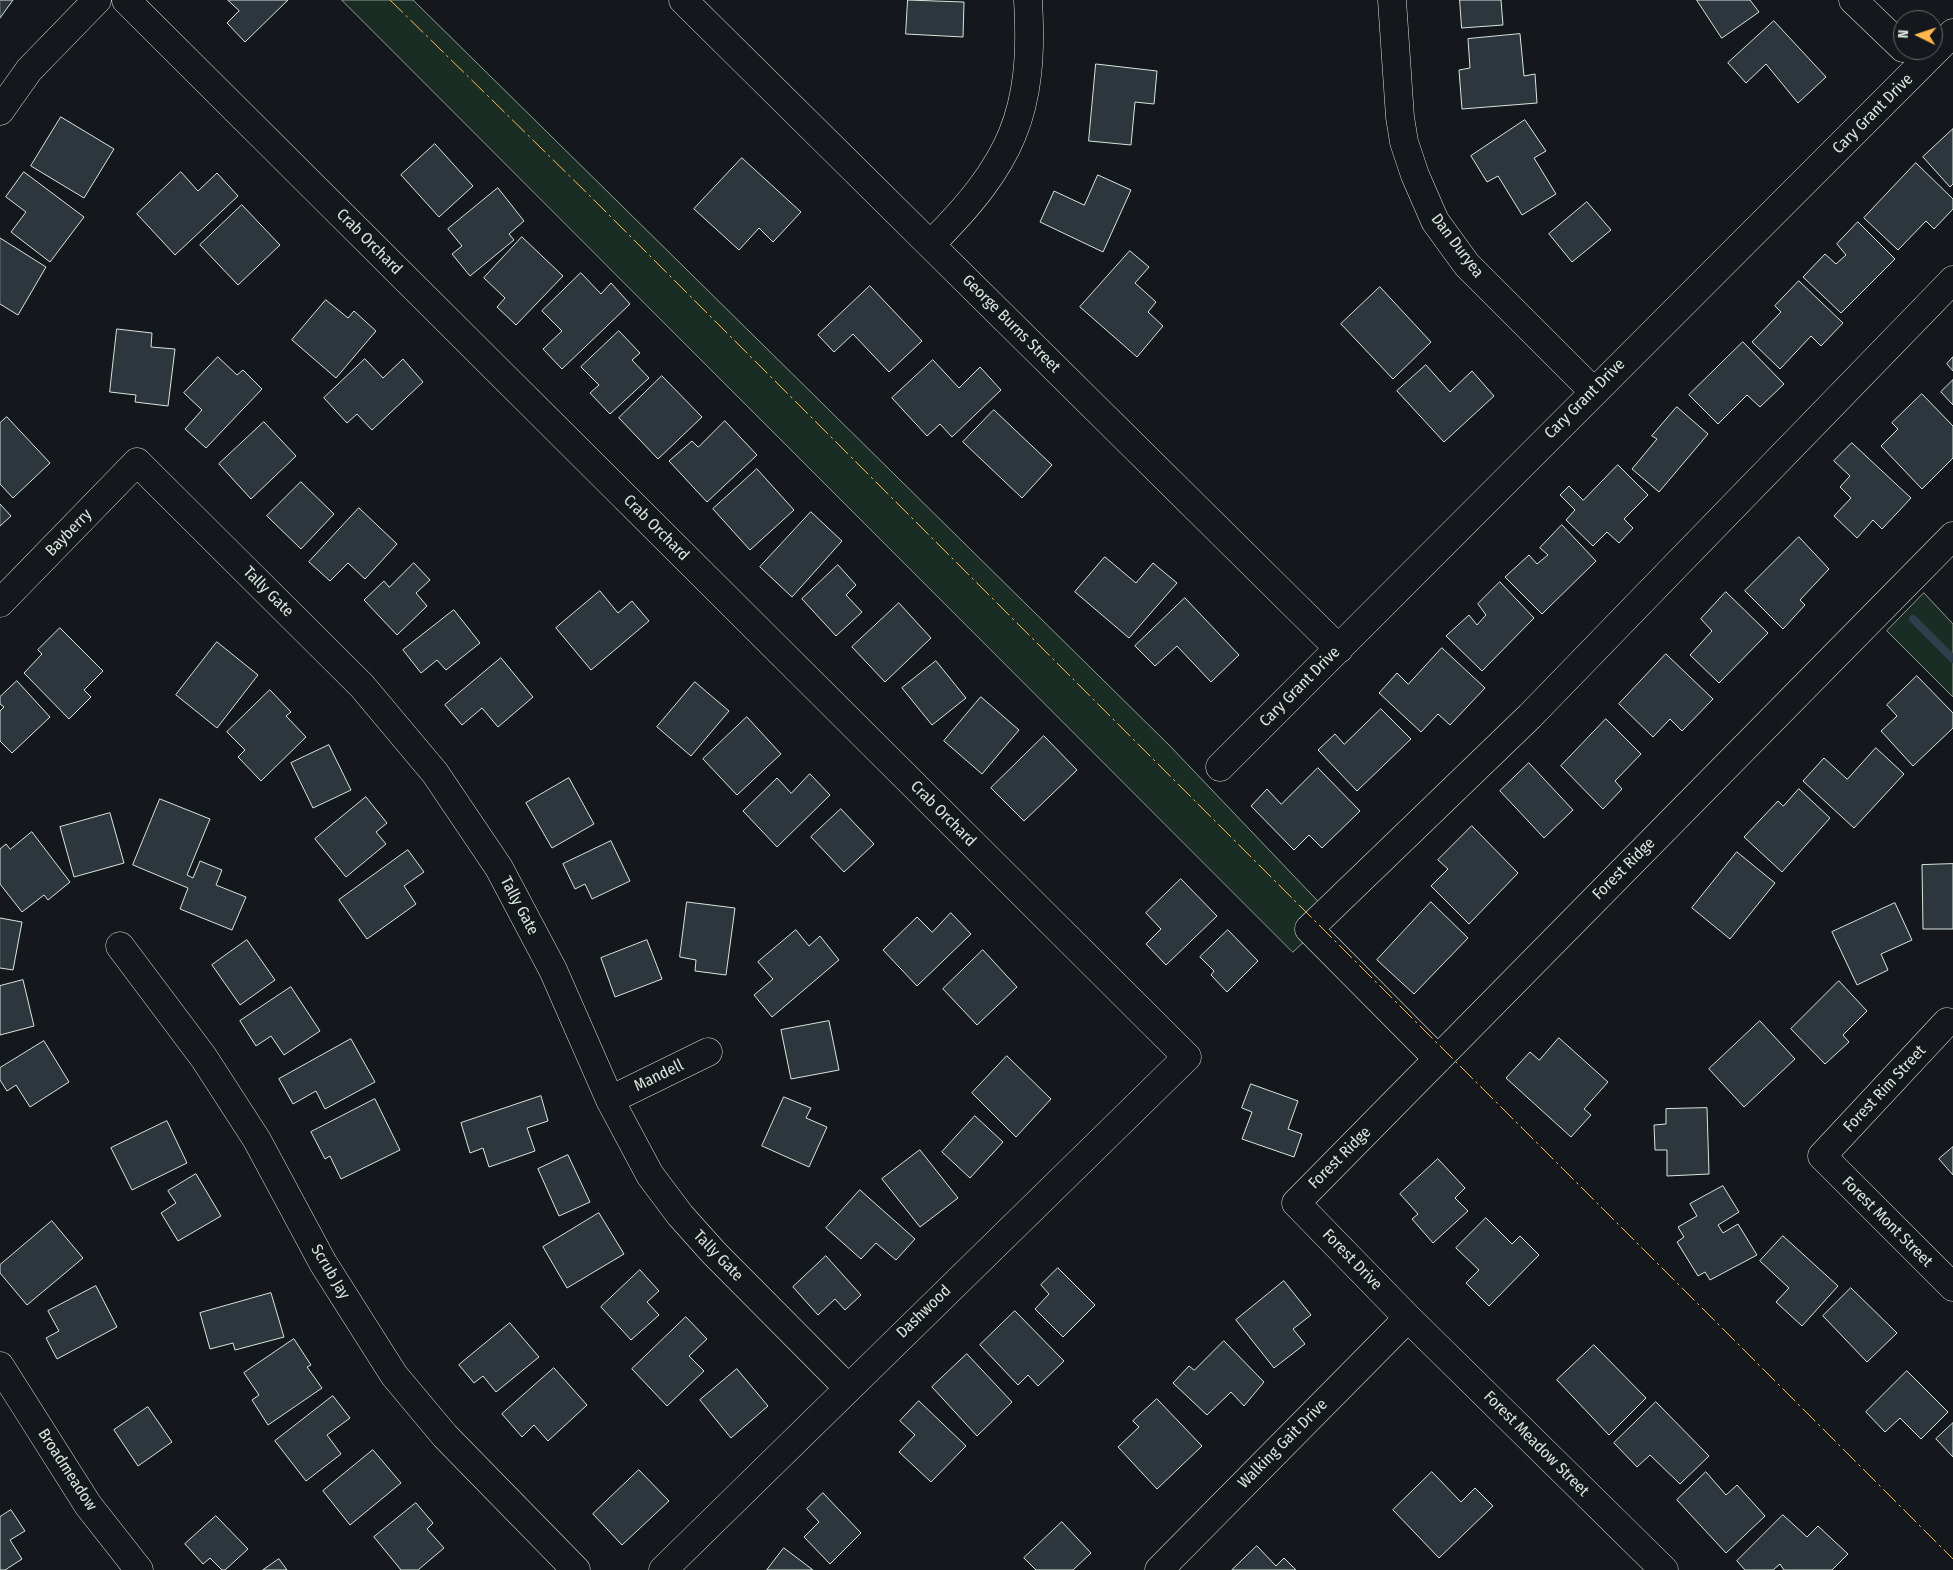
<!DOCTYPE html>
<style>
body{margin:0}
#map{position:relative;width:1953px;height:1570px;overflow:hidden;background:#14181c;font-family:"Fira Sans Condensed",sans-serif}
canvas{display:block}
.north{position:absolute;left:1893px;top:10px;width:50px;height:50px;box-sizing:border-box;background:#14181c;border:1px solid #626a69;border-radius:50%;rotate:274deg;font-size:14px;font-weight:700;line-height:20px;text-align:center;color:#d8e6dc}
.north::after{content:'';display:block;margin:auto;width:18px;height:22px;background:#ffb74d;clip-path:polygon(50% 0,100% 100%,50% 72%,0 100%)}
</style>
<div id="map">
<canvas width="1953" height="1570"></canvas>
<div class="north">N</div>
</div>
<script>
const g = document.querySelector('canvas').getContext('2d');
g.lineJoin = 'round';
function paint(path, color) {
  g.fillStyle = color;
  g.fill(path, 'evenodd');
}
function strokePath(path, color, width, dash) {
  g.strokeStyle = color;
  g.lineWidth = width;
  g.lineCap = dash ? 'butt' : 'round';
  g.setLineDash(dash || []);
  g.stroke(path);
}
function drawText(font, color, halo, rows, align = 'center') {
  g.font = font + ' "Fira Sans Condensed",sans-serif';
  g.lineWidth = 4;
  g.setLineDash([]);
  g.textBaseline = 'middle';
  g.strokeStyle = halo;
  g.fillStyle = color;
  for (const [text, x, y, turn = 0] of rows) {
    g.save();
    g.translate(x, y);
    g.rotate((+turn || 0) * Math.PI / 180);
    g.textAlign = isNaN(turn) ? turn : align;
    if (halo) g.strokeText(text, 0, 0);
    g.fillText(text, 0, 0);
    g.restore();
  }
}
const green = new Path2D(`
 M 342,0 L 413,0 L 1170,746 L 1332,916 L 1293,952 Z
 M 1924,593 L 1953,624 L 1953,697 L 1887,631 Z`);
paint(green, '#1a2d24');
strokePath(green, '#939e99', 1);
strokePath(new Path2D(`
 M 1913,619 L 1953,659`), '#2f3f4d', 8);
const building = new Path2D(`
 M 0,0 L 13,0 L 0,18 Z
 M 228,0 L 288,0 L 245,42 L 227,23 L 239,11 Z
 M 908,0 L 964,2 L 963,37 L 906,34 Z
 M 1460,0 L 1501,0 L 1503,25 L 1462,28 Z
 M 1697,0 L 1750,0 L 1759,12 L 1722,38 Z
 M 1774,21 L 1826,77 L 1798,103 L 1766,64 L 1746,83 L 1728,63 Z
 M 1520,34 L 1524,76 L 1535,74 L 1537,103 L 1462,109 L 1459,70 L 1470,68 L 1468,39 Z
 M 1096,64 L 1157,71 L 1154,104 L 1135,102 L 1131,145 L 1089,141 Z
 M 61,117 L 114,149 L 84,198 L 31,166 Z
 M 1525,120 L 1546,151 L 1534,158 L 1556,194 L 1522,215 L 1498,176 L 1487,182 L 1471,156 Z
 M 1953,129 L 1953,184 L 1950,187 L 1923,157 Z
 M 435,144 L 473,186 L 439,217 L 401,175 Z
 M 742,158 L 801,212 L 773,242 L 759,228 L 739,250 L 694,209 Z
 M 1916,163 L 1953,199 L 1953,209 L 1934,229 L 1926,221 L 1898,250 L 1864,218 Z
 M 24,172 L 84,217 L 50,262 L 11,232 L 26,212 L 6,197 Z
 M 181,172 L 198,191 L 217,173 L 238,196 L 175,255 L 137,214 Z
 M 1098,175 L 1131,190 L 1103,252 L 1040,222 L 1054,191 L 1084,205 Z
 M 498,188 L 524,221 L 509,234 L 514,240 L 470,276 L 452,254 L 462,246 L 448,229 Z
 M 1587,202 L 1611,230 L 1572,262 L 1549,234 Z
 M 242,205 L 280,245 L 238,285 L 200,245 Z
 M 1858,222 L 1895,259 L 1841,313 L 1803,277 L 1825,254 L 1836,264 L 1846,255 L 1837,244 Z
 M 522,237 L 563,276 L 516,325 L 497,307 L 505,298 L 484,278 Z
 M 0,238 L 46,267 L 18,315 L 0,304 Z
 M 1130,251 L 1149,267 L 1135,283 L 1156,302 L 1148,312 L 1163,326 L 1137,357 L 1080,307 Z
 M 581,273 L 601,294 L 611,283 L 630,304 L 562,369 L 543,349 L 562,331 L 542,311 Z
 M 1799,281 L 1843,323 L 1821,346 L 1811,336 L 1780,369 L 1752,342 L 1781,312 L 1775,306 Z
 M 870,286 L 922,341 L 889,372 L 853,334 L 834,352 L 818,335 Z
 M 1380,287 L 1431,342 L 1393,379 L 1341,324 Z
 M 326,300 L 348,318 L 354,311 L 376,331 L 336,378 L 292,340 Z
 M 117,329 L 152,333 L 151,347 L 175,349 L 168,406 L 135,402 L 136,395 L 110,392 Z
 M 619,331 L 640,353 L 632,360 L 649,378 L 610,414 L 590,393 L 599,385 L 581,367 Z
 M 1743,342 L 1784,384 L 1760,407 L 1747,395 L 1718,424 L 1689,395 Z
 M 218,357 L 237,375 L 243,370 L 262,389 L 206,448 L 185,429 L 202,410 L 184,393 Z
 M 1953,357 L 1953,371 L 1947,364 Z
 M 365,359 L 383,378 L 403,359 L 423,382 L 372,430 L 357,414 L 347,423 L 324,398 Z
 M 933,360 L 959,388 L 980,367 L 1001,390 L 952,437 L 940,424 L 927,436 L 892,398 Z
 M 1426,365 L 1450,392 L 1472,371 L 1494,396 L 1444,442 L 1397,391 Z
 M 662,376 L 702,417 L 658,459 L 619,418 Z
 M 1953,380 L 1953,405 L 1941,392 Z
 M 1922,394 L 1953,426 L 1953,458 L 1922,489 L 1881,446 L 1898,429 L 1892,423 Z
 M 1677,407 L 1708,434 L 1659,492 L 1632,469 L 1657,439 L 1652,436 Z
 M 994,410 L 1052,465 L 1022,498 L 963,442 Z
 M 7,417 L 50,463 L 13,498 L 0,484 L 0,423 Z
 M 725,421 L 757,455 L 707,502 L 669,461 L 692,441 L 698,447 Z
 M 264,422 L 296,456 L 251,499 L 219,464 Z
 M 1852,443 L 1911,498 L 1882,529 L 1873,520 L 1857,538 L 1834,516 L 1851,498 L 1840,487 L 1850,476 L 1834,461 Z
 M 1618,465 L 1648,495 L 1624,519 L 1633,528 L 1619,543 L 1607,532 L 1593,546 L 1566,520 L 1575,510 L 1560,495 L 1569,486 L 1583,500 Z
 M 757,469 L 794,510 L 750,550 L 713,509 Z
 M 301,482 L 334,514 L 301,549 L 267,516 Z
 M 0,504 L 11,516 L 0,526 Z
 M 359,508 L 397,544 L 365,579 L 348,563 L 330,581 L 309,562 Z
 M 811,512 L 842,541 L 792,597 L 760,567 Z
 M 1562,525 L 1596,561 L 1542,614 L 1505,577 L 1529,555 L 1537,564 L 1548,555 L 1540,548 Z
 M 1799,537 L 1829,569 L 1800,600 L 1805,605 L 1783,629 L 1745,591 Z
 M 1105,557 L 1136,583 L 1153,563 L 1177,583 L 1129,638 L 1075,592 Z
 M 414,563 L 430,580 L 416,593 L 427,606 L 397,635 L 364,600 L 384,581 L 389,587 Z
 M 838,565 L 856,585 L 846,595 L 862,612 L 836,636 L 802,599 Z
 M 1500,582 L 1534,618 L 1482,671 L 1446,636 L 1469,615 L 1477,625 L 1486,615 L 1478,604 Z
 M 600,591 L 618,613 L 632,601 L 649,621 L 591,670 L 556,628 Z
 M 1726,592 L 1768,633 L 1719,683 L 1690,655 L 1712,631 L 1701,619 Z
 M 1185,598 L 1239,655 L 1211,682 L 1177,646 L 1155,666 L 1135,646 Z
 M 899,603 L 931,638 L 885,682 L 852,647 Z
 M 454,610 L 480,643 L 446,670 L 437,660 L 421,673 L 403,650 Z
 M 60,628 L 103,671 L 84,690 L 91,697 L 69,719 L 24,673 L 42,654 L 38,650 Z
 M 217,642 L 258,675 L 217,728 L 176,695 Z
 M 1442,648 L 1485,688 L 1450,725 L 1438,714 L 1421,732 L 1379,693 L 1397,673 L 1408,684 Z
 M 1666,654 L 1713,699 L 1682,731 L 1670,719 L 1653,737 L 1619,704 Z
 M 501,658 L 533,697 L 498,727 L 482,708 L 462,725 L 445,705 Z
 M 936,661 L 966,698 L 932,725 L 902,688 Z
 M 1917,676 L 1953,713 L 1953,728 L 1913,766 L 1881,731 L 1897,716 L 1887,705 Z
 M 17,681 L 50,717 L 12,753 L 0,741 L 0,711 L 4,707 L 0,704 L 0,697 Z
 M 695,682 L 729,711 L 691,756 L 657,727 Z
 M 270,690 L 291,712 L 286,716 L 306,737 L 261,781 L 238,757 L 245,750 L 227,732 Z
 M 981,697 L 1019,730 L 982,774 L 944,741 Z
 M 1381,709 L 1411,739 L 1357,791 L 1318,750 L 1335,734 L 1344,744 Z
 M 747,717 L 781,754 L 737,795 L 703,759 Z
 M 1606,719 L 1641,754 L 1615,781 L 1622,789 L 1603,809 L 1561,766 Z
 M 1044,736 L 1077,770 L 1024,821 L 991,788 Z
 M 329,745 L 351,790 L 313,808 L 291,763 Z
 M 1876,748 L 1904,774 L 1854,828 L 1803,781 L 1824,758 L 1847,779 Z
 M 1529,763 L 1573,810 L 1544,838 L 1500,791 Z
 M 1318,768 L 1360,811 L 1322,848 L 1309,835 L 1294,850 L 1251,806 L 1267,789 L 1281,804 Z
 M 810,774 L 830,795 L 777,847 L 743,811 L 777,778 L 791,793 Z
 M 569,778 L 594,824 L 552,848 L 526,803 Z
 M 1799,789 L 1830,818 L 1782,872 L 1744,837 L 1778,801 L 1783,806 Z
 M 366,797 L 387,823 L 376,832 L 386,844 L 346,877 L 315,839 Z
 M 160,799 L 210,819 L 187,875 L 193,878 L 200,861 L 222,870 L 216,885 L 246,897 L 232,930 L 180,909 L 188,888 L 133,865 Z
 M 841,809 L 874,844 L 844,872 L 811,837 Z
 M 110,813 L 124,863 L 74,877 L 60,827 Z
 M 1472,826 L 1518,873 L 1469,924 L 1431,886 L 1448,869 L 1438,860 Z
 M 32,832 L 70,882 L 48,900 L 44,895 L 22,912 L 0,884 L 0,849 L 6,844 L 10,849 Z
 M 611,841 L 630,881 L 592,899 L 585,884 L 575,889 L 563,864 Z
 M 408,850 L 424,872 L 404,886 L 416,904 L 367,939 L 339,900 Z
 M 1737,852 L 1775,883 L 1730,939 L 1692,908 Z
 M 1953,864 L 1953,929 L 1923,929 L 1922,865 Z
 M 1181,879 L 1217,916 L 1166,965 L 1146,944 L 1161,929 L 1146,913 Z
 M 687,902 L 735,908 L 726,975 L 695,971 L 696,960 L 680,957 Z
 M 1431,902 L 1468,938 L 1414,994 L 1377,960 Z
 M 1895,903 L 1912,940 L 1881,954 L 1888,970 L 1857,985 L 1832,932 Z
 M 951,913 L 971,934 L 917,986 L 883,950 L 917,917 L 932,932 Z
 M 0,918 L 22,922 L 13,970 L 0,968 Z
 M 796,930 L 809,946 L 820,936 L 839,960 L 772,1017 L 754,995 L 773,979 L 758,962 Z
 M 1228,930 L 1258,961 L 1227,992 L 1211,975 L 1214,971 L 1200,957 Z
 M 247,940 L 275,980 L 240,1005 L 212,965 Z
 M 647,940 L 662,979 L 615,997 L 601,958 Z
 M 983,950 L 1017,987 L 977,1025 L 943,989 Z
 M 23,980 L 34,1026 L 0,1035 L 0,986 Z
 M 1839,981 L 1867,1011 L 1843,1035 L 1849,1042 L 1825,1064 L 1791,1029 Z
 M 291,987 L 320,1031 L 284,1055 L 271,1036 L 256,1046 L 240,1021 Z
 M 829,1021 L 839,1070 L 791,1079 L 781,1030 Z
 M 1760,1021 L 1795,1059 L 1744,1107 L 1709,1069 Z
 M 1559,1038 L 1608,1082 L 1584,1109 L 1591,1115 L 1571,1137 L 1506,1078 L 1530,1052 L 1539,1060 Z
 M 351,1039 L 375,1082 L 325,1109 L 316,1091 L 293,1104 L 279,1079 Z
 M 44,1041 L 69,1082 L 30,1107 L 16,1085 L 7,1091 L 0,1080 L 0,1068 Z
 M 1007,1056 L 1051,1099 L 1016,1137 L 972,1093 Z
 M 1251,1084 L 1298,1101 L 1288,1129 L 1302,1134 L 1294,1157 L 1242,1139 L 1252,1112 L 1242,1108 Z
 M 541,1096 L 548,1121 L 527,1128 L 535,1151 L 489,1167 L 483,1148 L 470,1153 L 461,1123 Z
 M 784,1097 L 811,1108 L 806,1118 L 827,1127 L 809,1167 L 762,1146 Z
 M 375,1099 L 400,1150 L 341,1179 L 330,1156 L 325,1159 L 311,1132 Z
 M 1707,1108 L 1709,1174 L 1667,1176 L 1667,1150 L 1655,1150 L 1654,1125 L 1666,1124 L 1666,1109 Z
 M 975,1116 L 1003,1142 L 970,1178 L 942,1152 Z
 M 167,1121 L 187,1163 L 132,1190 L 111,1148 Z
 M 1953,1147 L 1953,1175 L 1939,1159 Z
 M 920,1150 L 958,1198 L 920,1227 L 882,1179 Z
 M 568,1155 L 590,1202 L 559,1216 L 538,1169 Z
 M 1438,1159 L 1465,1188 L 1455,1198 L 1468,1211 L 1433,1243 L 1412,1219 L 1418,1214 L 1400,1194 Z
 M 196,1174 L 221,1216 L 178,1241 L 161,1213 L 176,1203 L 168,1191 Z
 M 1723,1186 L 1739,1212 L 1718,1225 L 1723,1233 L 1738,1224 L 1757,1255 L 1710,1280 L 1705,1272 L 1698,1276 L 1677,1242 L 1684,1237 L 1678,1227 L 1697,1216 L 1690,1204 Z
 M 860,1190 L 915,1239 L 896,1260 L 876,1243 L 861,1259 L 826,1228 Z
 M 599,1213 L 624,1254 L 567,1288 L 543,1247 Z
 M 1486,1218 L 1512,1244 L 1520,1236 L 1539,1255 L 1489,1306 L 1466,1283 L 1479,1270 L 1456,1248 Z
 M 52,1221 L 83,1258 L 27,1305 L 0,1273 L 0,1265 Z
 M 1783,1236 L 1838,1286 L 1802,1326 L 1776,1302 L 1789,1288 L 1760,1261 Z
 M 826,1256 L 861,1295 L 845,1310 L 835,1299 L 818,1315 L 793,1287 Z
 M 1058,1268 L 1095,1305 L 1063,1337 L 1035,1309 L 1049,1294 L 1041,1285 Z
 M 640,1270 L 659,1291 L 647,1302 L 659,1315 L 631,1340 L 601,1307 Z
 M 1284,1281 L 1311,1315 L 1293,1329 L 1305,1344 L 1274,1368 L 1236,1320 Z
 M 96,1286 L 117,1327 L 57,1359 L 46,1338 L 59,1331 L 48,1311 Z
 M 1851,1288 L 1897,1333 L 1867,1362 L 1823,1316 Z
 M 271,1293 L 284,1337 L 235,1350 L 233,1343 L 210,1349 L 200,1313 Z
 M 1015,1311 L 1064,1361 L 1038,1386 L 1028,1375 L 1018,1385 L 980,1345 Z
 M 686,1317 L 707,1339 L 689,1356 L 704,1371 L 667,1406 L 632,1369 Z
 M 510,1323 L 539,1357 L 496,1392 L 483,1376 L 474,1383 L 459,1365 Z
 M 294,1339 L 311,1365 L 307,1367 L 322,1388 L 268,1425 L 252,1400 L 259,1395 L 244,1373 Z
 M 1224,1341 L 1264,1382 L 1244,1406 L 1231,1392 L 1207,1415 L 1173,1383 L 1189,1366 L 1194,1370 Z
 M 1594,1345 L 1646,1398 L 1609,1435 L 1557,1380 Z
 M 967,1354 L 1012,1402 L 977,1436 L 932,1387 Z
 M 554,1368 L 587,1405 L 548,1441 L 534,1425 L 522,1437 L 502,1414 Z
 M 737,1369 L 768,1406 L 731,1438 L 700,1400 Z
 M 1907,1371 L 1948,1412 L 1921,1439 L 1900,1418 L 1885,1432 L 1866,1412 Z
 M 333,1396 L 350,1418 L 327,1435 L 341,1454 L 306,1481 L 275,1441 Z
 M 1157,1399 L 1202,1446 L 1157,1489 L 1118,1447 L 1139,1427 L 1133,1421 Z
 M 919,1401 L 966,1446 L 931,1482 L 899,1452 L 915,1435 L 900,1421 Z
 M 1656,1402 L 1709,1456 L 1680,1484 L 1650,1455 L 1637,1467 L 1614,1443 Z
 M 148,1407 L 172,1442 L 138,1466 L 114,1430 Z
 M 1953,1423 L 1953,1457 L 1936,1439 Z
 M 373,1450 L 401,1483 L 350,1525 L 323,1491 Z
 M 639,1470 L 669,1501 L 622,1545 L 593,1514 Z
 M 1432,1472 L 1461,1502 L 1475,1488 L 1493,1506 L 1439,1558 L 1393,1510 Z
 M 1706,1472 L 1726,1495 L 1737,1485 L 1765,1516 L 1726,1553 L 1677,1500 Z
 M 823,1493 L 861,1533 L 830,1564 L 804,1537 L 819,1522 L 807,1509 Z
 M 416,1503 L 433,1523 L 427,1529 L 444,1548 L 418,1570 L 401,1570 L 374,1537 Z
 M 11,1510 L 25,1531 L 10,1540 L 22,1559 L 5,1570 L 0,1570 L 0,1517 Z
 M 1783,1515 L 1807,1537 L 1818,1526 L 1848,1554 L 1832,1570 L 1784,1570 L 1780,1564 L 1773,1570 L 1745,1570 L 1737,1561 Z
 M 216,1516 L 248,1549 L 225,1570 L 222,1570 L 210,1558 L 203,1564 L 185,1544 Z
 M 1062,1522 L 1091,1553 L 1073,1570 L 1036,1570 L 1024,1558 Z
 M 1257,1546 L 1276,1566 L 1284,1558 L 1296,1570 L 1232,1570 Z
 M 784,1548 L 813,1570 L 767,1570 Z
 M 279,1559 L 287,1570 L 263,1570 Z`);
paint(building, '#2c363c');
strokePath(building, '#d8e6dc', 1);
const minor = new Path2D(`
 M 126,0 L 1187,1057 L 663,1570
 M 683,0 L 1339,649
 M 1392,0 L 1400,117 L 1404,142 L 1415,175 L 1435,221 L 1467,265 L 1593,391
 M 1853,0 L 1903,48
 M 0,111 L 29,70 L 97,0
 M 931,244 C 1011,164 1035,114 1028,0
 M 0,603 L 137,462 L 362,686 L 435,773 L 499,868 L 553,970 L 610,1100 L 650,1175 L 680,1215 L 714,1253 L 847,1387
 M 1220,767 L 1953,33
 M 120,946 L 204,1058 L 257,1140 L 323,1263 L 394,1375 L 445,1436 L 576,1570
 M 1947,1022 L 1822,1156 L 1953,1287
 M 1438,1059 L 1309,929 L 1530,716 L 1953,280
 M 610,1100 L 708,1052
 M 0,1366 L 88,1505 L 139,1570
 M 1159,1570 L 1408,1318
 M 1664,1570 L 1408,1318 L 1296,1203 L 1953,536`);
strokePath(minor, '#d8e6dc', 29);
strokePath(minor, '#14181c', 28);
strokePath(new Path2D(`
 M 390,0 L 591,197 L 1953,1559`), '#ffb74d', 1, [18, 4, 2.5, 4]);
drawText('16px', '#d8e6dc', '#14181c', [
 ["Cary Grant Drive",1873,114,-45],
 ["Crab Orchard",369,242,45],
 ["Dan Duryea",1457,246,53],
 ["George Burns Street",1011,324,45],
 ["Cary Grant Drive",1585,399,-45],
 ["Crab Orchard",656,528,45],
 ["Bayberry",69,533,-46],
 ["Tally Gate",268,592,45],
 ["Cary Grant Drive",1300,687,-45],
 ["Crab Orchard",943,814,45],
 ["Forest Ridge",1624,869,-45],
 ["Tally Gate",519,906,62],
 ["Mandell",659,1076,-26],
 ["Forest Rim Street",1885,1089,-47],
 ["Forest Ridge",1340,1158,-45],
 ["Forest Mont Street",1887,1222,45],
 ["Tally Gate",718,1256,46],
 ["Forest Drive",1352,1260,46],
 ["Scrub Jay",330,1272,59],
 ["Dashwood",924,1312,-44],
 ["Walking Gait Drive",1283,1444,-45],
 ["Forest Meadow Street",1536,1444,45],
 ["Broadmeadow",67,1470,57]
]);
</script>
